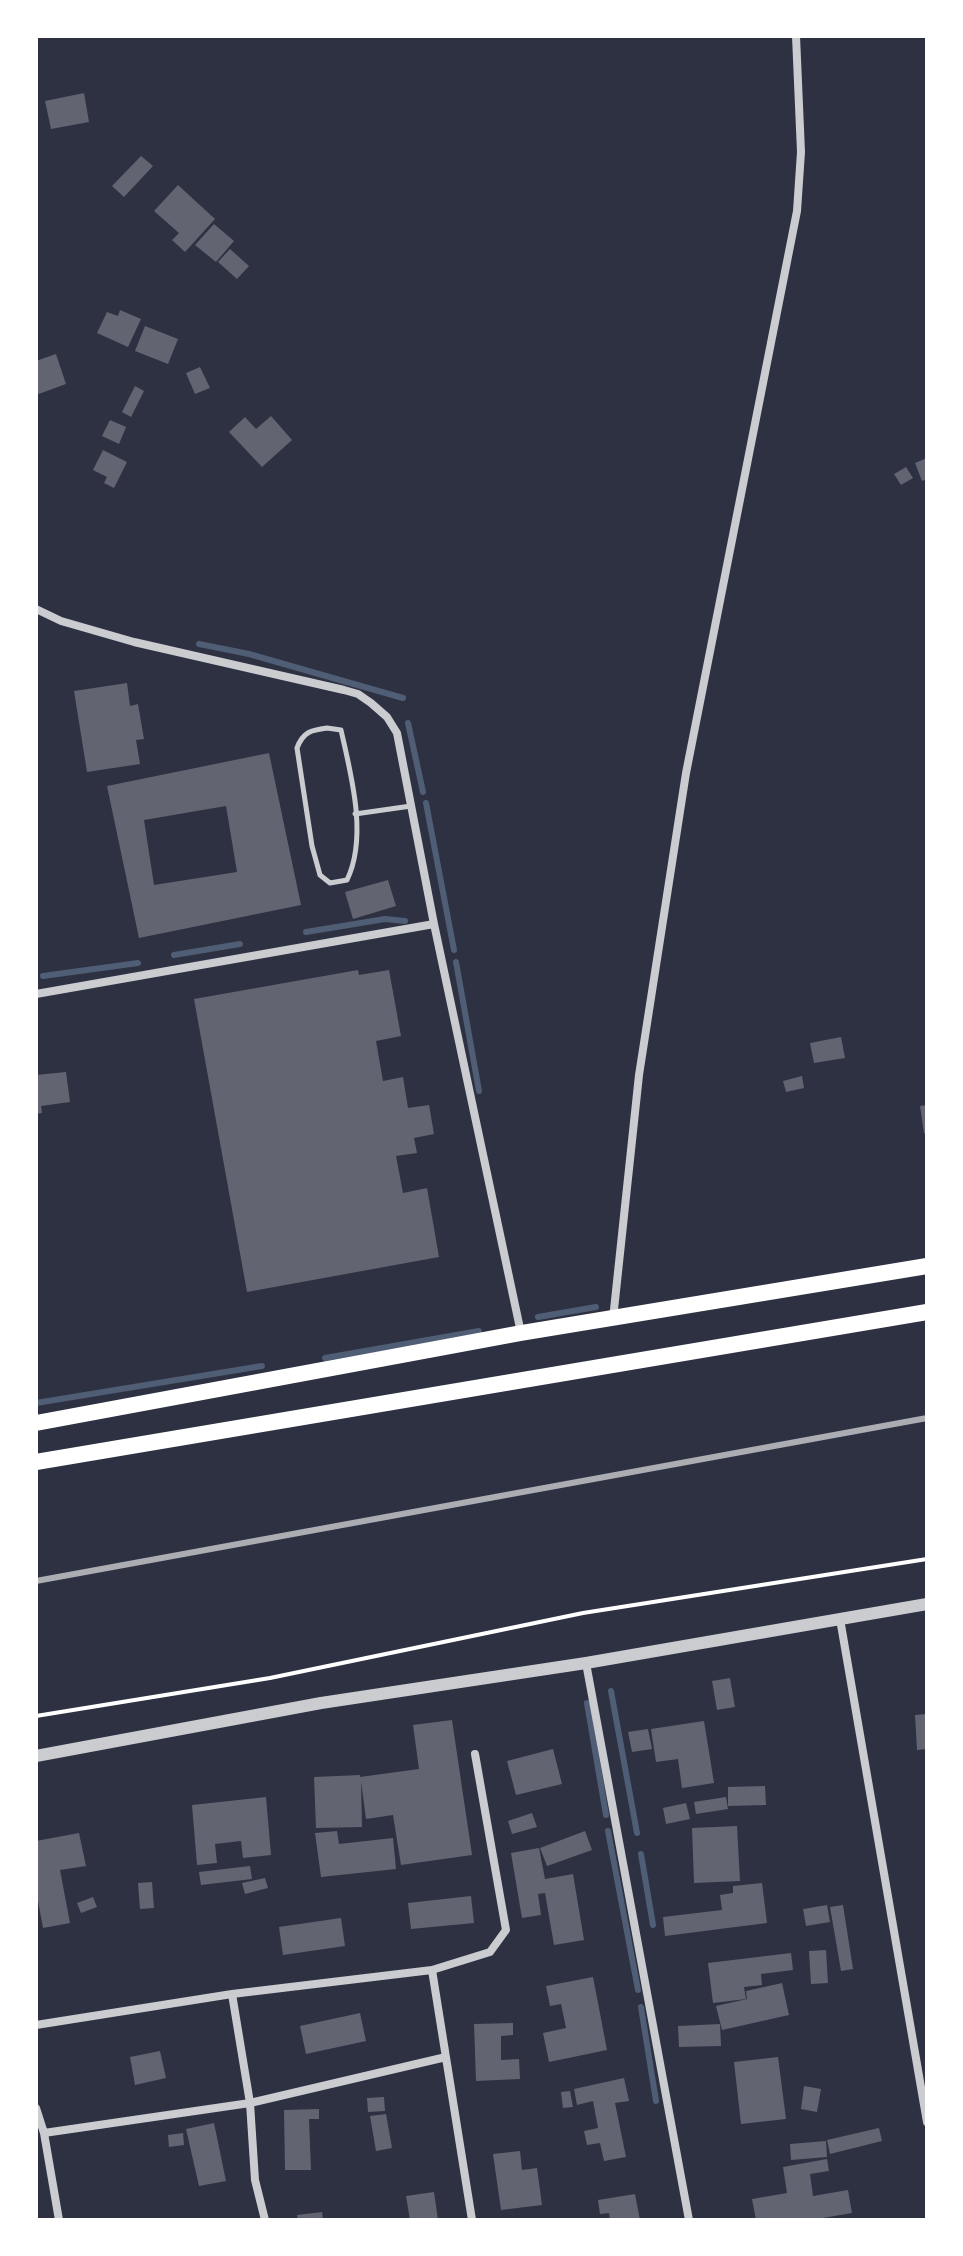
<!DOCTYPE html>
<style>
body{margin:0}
#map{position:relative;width:963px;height:2256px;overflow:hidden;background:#2d3142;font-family:Roboto,sans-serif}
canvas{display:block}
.frame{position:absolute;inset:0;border:38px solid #fff;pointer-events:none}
</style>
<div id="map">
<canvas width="963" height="2256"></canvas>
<div class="frame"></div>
</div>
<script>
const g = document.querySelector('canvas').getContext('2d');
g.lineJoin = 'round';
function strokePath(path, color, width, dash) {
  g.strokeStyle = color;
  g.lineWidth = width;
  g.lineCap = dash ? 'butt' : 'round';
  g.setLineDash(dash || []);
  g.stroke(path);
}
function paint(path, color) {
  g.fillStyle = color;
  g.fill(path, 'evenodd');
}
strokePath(new Path2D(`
 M 199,644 L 249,654 L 403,698
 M 408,723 L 423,792
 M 426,803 L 454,950
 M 306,932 L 385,919 L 405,921
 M 174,955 L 240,944
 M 456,962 L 479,1091
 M 43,976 L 138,963
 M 538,1317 L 596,1307
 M 325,1358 L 479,1331
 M 36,1403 L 262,1366
 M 611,1691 L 637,1833
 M 587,1703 L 606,1815
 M 608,1831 L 638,1990
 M 641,1854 L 653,1925
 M 641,2007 L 656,2101`), '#4f5d75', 6);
paint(new Path2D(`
 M 84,93 L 89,122 L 51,129 L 45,101 Z
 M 141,156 L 153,166 L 124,197 L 112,186 Z
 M 178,185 L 215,219 L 185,252 L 172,240 L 179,233 L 154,211 Z
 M 214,224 L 234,241 L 216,262 L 195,245 Z
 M 230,249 L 249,266 L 237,279 L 218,262 Z
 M 120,310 L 141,319 L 128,347 L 97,333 L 107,312 L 118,316 Z
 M 145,326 L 178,339 L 168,364 L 135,351 Z
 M 56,354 L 66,384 L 36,395 L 36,361 Z
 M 200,367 L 210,388 L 195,394 L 186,373 Z
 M 135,386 L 144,391 L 131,417 L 122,412 Z
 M 271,416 L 292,440 L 262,467 L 229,432 L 245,417 L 256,429 Z
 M 110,420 L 126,427 L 119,444 L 102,436 Z
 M 103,450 L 127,462 L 114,488 L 104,483 L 107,477 L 93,470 Z
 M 927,458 L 927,479 L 922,481 L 915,463 Z
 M 906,467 L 913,478 L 901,485 L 894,474 Z
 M 127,683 L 130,706 L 138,704 L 144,739 L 136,740 L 140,764 L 87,772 L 74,691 Z
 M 269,753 L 301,905 L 139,938 L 107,786 ZM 226,806 L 237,872 L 154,885 L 144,820 Z
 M 388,880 L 396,906 L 353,919 L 345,892 Z
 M 358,970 L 359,975 L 389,970 L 401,1036 L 376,1041 L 383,1081 L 403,1077 L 408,1108 L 429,1105 L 434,1134 L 414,1138 L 417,1153 L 396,1156 L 403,1193 L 427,1188 L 439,1257 L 247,1292 L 194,999 Z
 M 841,1037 L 845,1058 L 814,1063 L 810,1043 Z
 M 66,1072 L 70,1102 L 41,1106 L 42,1113 L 36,1114 L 36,1075 Z
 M 802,1076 L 804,1088 L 786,1092 L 783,1081 Z
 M 927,1105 L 927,1133 L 924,1133 L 920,1106 Z
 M 730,1678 L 735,1707 L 717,1710 L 712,1681 Z
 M 927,1714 L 927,1749 L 917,1750 L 915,1715 Z
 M 452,1720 L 472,1855 L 401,1865 L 393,1815 L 366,1819 L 361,1781 L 362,1827 L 316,1828 L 314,1777 L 360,1775 L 360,1777 L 419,1769 L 413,1725 Z
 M 704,1721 L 714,1783 L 682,1788 L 678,1759 L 656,1762 L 651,1729 Z
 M 648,1729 L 652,1749 L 632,1752 L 628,1732 Z
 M 553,1749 L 562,1784 L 516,1795 L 507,1761 Z
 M 765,1786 L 766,1805 L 728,1806 L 728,1787 Z
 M 266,1797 L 271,1855 L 243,1858 L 241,1841 L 215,1844 L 217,1863 L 197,1865 L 192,1805 Z
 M 726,1797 L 728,1809 L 696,1814 L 694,1802 Z
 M 686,1803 L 690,1819 L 666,1824 L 663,1808 Z
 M 532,1813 L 537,1827 L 512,1834 L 508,1821 Z
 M 737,1826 L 740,1881 L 694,1883 L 692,1828 Z
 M 337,1831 L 339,1844 L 393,1838 L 396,1869 L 321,1877 L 315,1833 Z
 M 585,1831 L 592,1850 L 547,1866 L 540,1848 Z
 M 79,1833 L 86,1866 L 60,1870 L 70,1923 L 43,1928 L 36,1890 L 36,1841 Z
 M 539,1848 L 545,1879 L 573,1874 L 584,1940 L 554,1945 L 545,1893 L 538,1894 L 541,1915 L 522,1918 L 511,1853 Z
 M 250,1866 L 252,1879 L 201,1885 L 199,1872 Z
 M 265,1878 L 268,1888 L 245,1894 L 242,1883 Z
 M 152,1882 L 154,1908 L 140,1909 L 138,1883 Z
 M 762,1883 L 767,1923 L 665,1936 L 663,1917 L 722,1910 L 720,1895 L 733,1893 L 733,1886 Z
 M 471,1896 L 474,1923 L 411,1929 L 408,1903 Z
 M 93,1897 L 97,1907 L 81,1913 L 77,1903 Z
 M 827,1905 L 830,1922 L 806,1926 L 803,1909 Z
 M 843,1905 L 853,1969 L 841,1971 L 830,1907 Z
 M 341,1918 L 345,1946 L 283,1955 L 279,1927 Z
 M 826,1950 L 828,1983 L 811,1984 L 809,1951 Z
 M 791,1953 L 793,1970 L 761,1974 L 762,1985 L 744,1987 L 746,1999 L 713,2003 L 708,1963 Z
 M 593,1977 L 607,2050 L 549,2062 L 543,2033 L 566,2028 L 561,2004 L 550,2006 L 546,1986 Z
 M 782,1983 L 789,2015 L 722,2030 L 716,2006 L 747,1999 L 746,1991 Z
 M 360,2013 L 366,2041 L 306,2054 L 300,2026 Z
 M 513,2023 L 513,2035 L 501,2036 L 501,2060 L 519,2059 L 520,2079 L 476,2081 L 474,2024 Z
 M 720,2024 L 721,2046 L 679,2047 L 678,2026 Z
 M 160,2051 L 166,2078 L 135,2085 L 130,2057 Z
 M 778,2057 L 786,2119 L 741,2124 L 734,2062 Z
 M 624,2078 L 629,2101 L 615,2103 L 626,2157 L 604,2161 L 600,2143 L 587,2145 L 584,2131 L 598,2128 L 593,2101 L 577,2105 L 574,2089 Z
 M 804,2086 L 821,2089 L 817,2112 L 801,2109 Z
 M 570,2091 L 573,2107 L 563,2108 L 561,2092 Z
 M 384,2097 L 385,2111 L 368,2112 L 367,2098 Z
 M 319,2109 L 319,2119 L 309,2119 L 311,2170 L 285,2170 L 284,2110 Z
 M 386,2114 L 392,2148 L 376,2151 L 370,2116 Z
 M 214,2123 L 226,2181 L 199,2186 L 186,2129 Z
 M 879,2128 L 882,2141 L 830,2154 L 827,2140 Z
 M 183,2133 L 184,2145 L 169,2147 L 168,2135 Z
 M 826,2141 L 827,2157 L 791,2160 L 790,2144 Z
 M 520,2151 L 522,2170 L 537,2168 L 542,2205 L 501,2210 L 493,2154 Z
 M 827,2159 L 829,2171 L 810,2174 L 813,2196 L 848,2190 L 852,2213 L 811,2220 L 756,2220 L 752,2199 L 787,2193 L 783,2167 Z
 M 434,2192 L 438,2220 L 410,2220 L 406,2196 Z
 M 635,2194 L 640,2220 L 610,2220 L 609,2213 L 600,2214 L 598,2200 Z
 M 322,2212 L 323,2220 L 298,2220 L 297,2215 Z`), '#626471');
strokePath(new Path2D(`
 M 36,1716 L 270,1678 L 583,1613 L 927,1559`), '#fff', 4);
strokePath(new Path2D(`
 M 327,728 L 341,730 C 351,775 368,836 347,880 L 330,883 L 320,875 L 312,846 L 297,748 C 303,732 311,730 327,728 Z
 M 355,814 L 411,806`), '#caccd0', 5);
strokePath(new Path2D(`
 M 36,609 L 61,621 L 134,642 L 344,690 L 358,694 L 371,703 L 387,717 L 397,733 L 434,924 L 521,1333
 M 36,994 L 434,924
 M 613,1319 L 639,1075 L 686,773 L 797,211 L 801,152 L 796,36
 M 840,1619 L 927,2122
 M 586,1663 L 689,2220
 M 432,1970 L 472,2220
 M 232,1994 L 250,2103 L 255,2180 L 265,2220
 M 36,2025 L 232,1994 L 432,1970 L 490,1952 L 506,1930 L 475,1754
 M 36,2108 L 44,2133 L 59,2220
 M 44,2133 L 250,2103 L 446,2057`), '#caccd0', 8);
strokePath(new Path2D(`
 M 36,1756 L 321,1703 L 586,1663 L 927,1604`), '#caccd0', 12);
strokePath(new Path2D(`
 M 36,1423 L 521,1333 L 927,1266
 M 36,1462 L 927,1312`), '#fff', 16);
strokePath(new Path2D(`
 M 36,1581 L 927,1418`), '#abadb3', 6);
</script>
